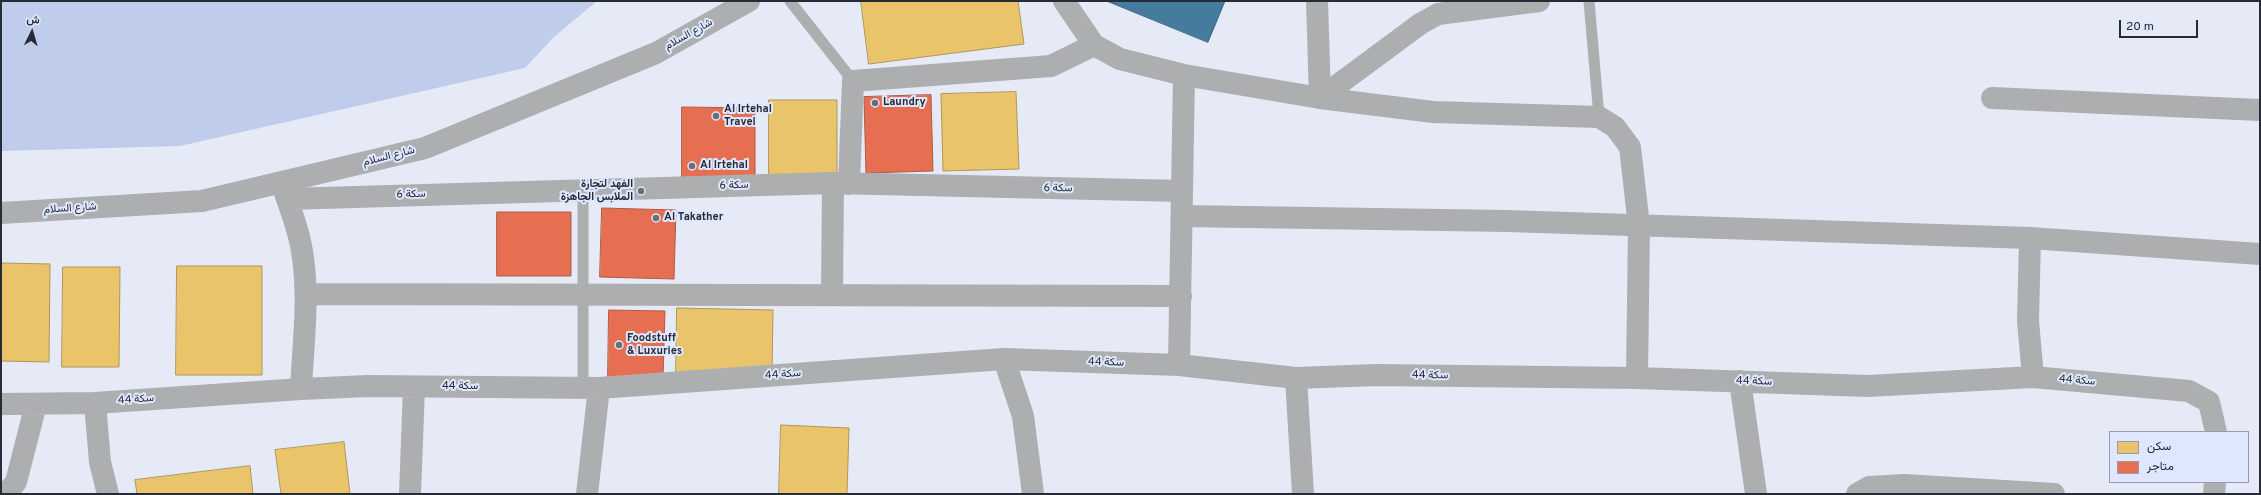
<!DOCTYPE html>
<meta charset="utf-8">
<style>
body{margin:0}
#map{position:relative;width:2261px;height:495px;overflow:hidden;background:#e5eaf6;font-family:Overpass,Vazirmatn,sans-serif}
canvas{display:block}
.frame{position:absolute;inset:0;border:2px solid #272b35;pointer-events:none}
.legend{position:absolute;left:2109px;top:431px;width:140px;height:52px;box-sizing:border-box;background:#dee7fd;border:1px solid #959cad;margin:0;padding:5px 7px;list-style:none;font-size:12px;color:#272b35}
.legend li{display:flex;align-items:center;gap:8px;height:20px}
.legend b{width:20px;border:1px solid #959cad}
.north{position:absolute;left:12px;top:12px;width:40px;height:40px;-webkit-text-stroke:3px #dee7fd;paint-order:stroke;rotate:5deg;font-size:11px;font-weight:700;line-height:16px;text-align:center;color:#272b35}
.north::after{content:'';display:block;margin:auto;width:14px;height:18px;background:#272b35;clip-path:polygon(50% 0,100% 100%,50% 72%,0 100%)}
.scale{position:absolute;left:2119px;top:20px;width:79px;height:18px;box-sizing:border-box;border:2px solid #272b35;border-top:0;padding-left:5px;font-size:12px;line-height:14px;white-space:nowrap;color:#272b35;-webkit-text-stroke:3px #dee7fd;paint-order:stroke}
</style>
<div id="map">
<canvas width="2261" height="495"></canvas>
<div class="frame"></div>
<ul class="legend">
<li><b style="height:11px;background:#e9c46a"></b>سكن</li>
<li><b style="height:11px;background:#e76f51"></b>متاجر</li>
</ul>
<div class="north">ش</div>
<div class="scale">20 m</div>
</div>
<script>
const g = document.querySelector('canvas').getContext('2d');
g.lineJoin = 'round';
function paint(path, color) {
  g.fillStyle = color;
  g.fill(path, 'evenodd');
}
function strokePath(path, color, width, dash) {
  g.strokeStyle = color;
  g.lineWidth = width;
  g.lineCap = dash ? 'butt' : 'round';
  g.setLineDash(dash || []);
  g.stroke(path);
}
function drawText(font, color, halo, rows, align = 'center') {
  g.font = font + ' Overpass,Vazirmatn,sans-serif';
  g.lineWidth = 4;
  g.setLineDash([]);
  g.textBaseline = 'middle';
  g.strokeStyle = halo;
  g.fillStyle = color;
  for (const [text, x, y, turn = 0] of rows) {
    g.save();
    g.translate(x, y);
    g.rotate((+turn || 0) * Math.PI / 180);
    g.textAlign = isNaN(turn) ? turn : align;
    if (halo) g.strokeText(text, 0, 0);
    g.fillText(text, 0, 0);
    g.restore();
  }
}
paint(new Path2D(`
 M 1,1 L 597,1 L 554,37 L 525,68 L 180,146 L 1,151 Z`), '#bfccec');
const homes = new Path2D(`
 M 861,1 L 1018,1 L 1024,44 L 869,64 Z
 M 1016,92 L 1019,169 L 943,171 L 941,94 Z
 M 769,100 L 837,100 L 837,176 L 769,177 Z
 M 1,263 L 50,264 L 49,362 L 1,361 Z
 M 177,266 L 262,266 L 262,375 L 176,375 Z
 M 63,267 L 120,267 L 119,367 L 62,367 Z
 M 677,308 L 773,310 L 772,375 L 676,374 Z
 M 781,425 L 849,428 L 847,494 L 779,494 Z
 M 344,442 L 350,494 L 281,494 L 275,450 Z
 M 250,466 L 253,494 L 137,494 L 135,480 Z`);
paint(homes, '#e9c46a');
strokePath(homes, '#af965a', 1);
const shops = new Path2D(`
 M 931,95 L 933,171 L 866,173 L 864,97 Z
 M 682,107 L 755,108 L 755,180 L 682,179 Z
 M 602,208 L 676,210 L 674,279 L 600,277 Z
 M 497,212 L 571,212 L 571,276 L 497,276 Z
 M 609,310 L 665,311 L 663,378 L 608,377 Z`);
paint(shops, '#e76f51');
strokePath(shops, '#ad5b49', 1);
const public = new Path2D(`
 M 1107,1 L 1225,1 L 1208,42 Z`);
paint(public, '#457b9d');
strokePath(public, '#3c637e', 1);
strokePath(new Path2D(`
 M 790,1 L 853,81
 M 1589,1 L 1599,117
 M 583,190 L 583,388`), '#adaeb0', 11);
strokePath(new Path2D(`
 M 1064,1 L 1094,45
 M 1317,1 L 1320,98
 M 1320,98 L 1420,24 L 1438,14 L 1539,1
 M 1992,98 L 2260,110
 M 849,184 L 853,81 L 1051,66 L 1094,45 L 1120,59 L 1184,75 L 1320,98 L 1433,112 L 1599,117 L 1615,127 L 1630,147 L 1639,226 L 1637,378
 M 283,187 C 291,211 300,233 303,258 C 309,301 303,345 301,389
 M 287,199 L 833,183 L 1182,191
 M 1182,216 L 1507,221 L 2030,238 L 2260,254
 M 2030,238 L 2028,321 L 2033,377
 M 306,294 L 1181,296
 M 832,295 L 833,183
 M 1004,359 L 1023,416 L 1033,494
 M 1179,365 L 1184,75
 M 1296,378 L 1303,494
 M 1740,381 L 1756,494
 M 95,403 L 100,462 L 108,494
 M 1,404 L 95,403 L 301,389 L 368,386 L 599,388 L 1004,359 L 1179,365 L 1296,378 L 1376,375 L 1637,378 L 1868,386 L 2033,377 L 2189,391 L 2209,402 L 2216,432
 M 6,494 L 16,482 L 36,404
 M 410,494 L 414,387
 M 587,494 L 599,388
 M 1857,494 L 1869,487 L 1904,485 L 2054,494
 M 2214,494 L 2215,482`), '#adaeb0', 22);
strokePath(new Path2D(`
 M 1,213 L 202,201 L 425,148 L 656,53 L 749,1`), '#adaeb0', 22);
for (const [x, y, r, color] of [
 [875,103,4,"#6a6e79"],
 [716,116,4,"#6a6e79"],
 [692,166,4,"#6a6e79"],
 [641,191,4,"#6a6e79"],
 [656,218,4,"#6a6e79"],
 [619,345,4,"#6a6e79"]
]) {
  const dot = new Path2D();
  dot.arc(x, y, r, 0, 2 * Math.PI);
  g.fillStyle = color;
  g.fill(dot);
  strokePath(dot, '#dee7fd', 1.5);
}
drawText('11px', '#272b35', '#dee7fd', [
 ["شارع السلام",689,35,-29],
 ["شارع السلام",389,157,-14],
 ["سكة 6",734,186,-2],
 ["سكة 6",1058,189,1],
 ["سكة 6",411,195,-2],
 ["شارع السلام",70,209,-4],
 ["سكة 44",1106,363,2],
 ["سكة 44",783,375,-4],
 ["سكة 44",1430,376,1],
 ["سكة 44",2077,381,5],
 ["سكة 44",1754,382,2],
 ["سكة 44",460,387],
 ["سكة 44",136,400,-4]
]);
drawText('bold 11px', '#272b35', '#dee7fd', [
 ["Laundry",883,103],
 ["Al Irtehal",724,110],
 ["Travel",724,123],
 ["Al Irtehal",700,166],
 ["الفهد لتجارة",633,185,"right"],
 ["الملابس الجاهزة",633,198,"right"],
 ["Al Takather",664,218],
 ["Foodstuff",627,339],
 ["& Luxuries",627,352]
], 'left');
</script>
